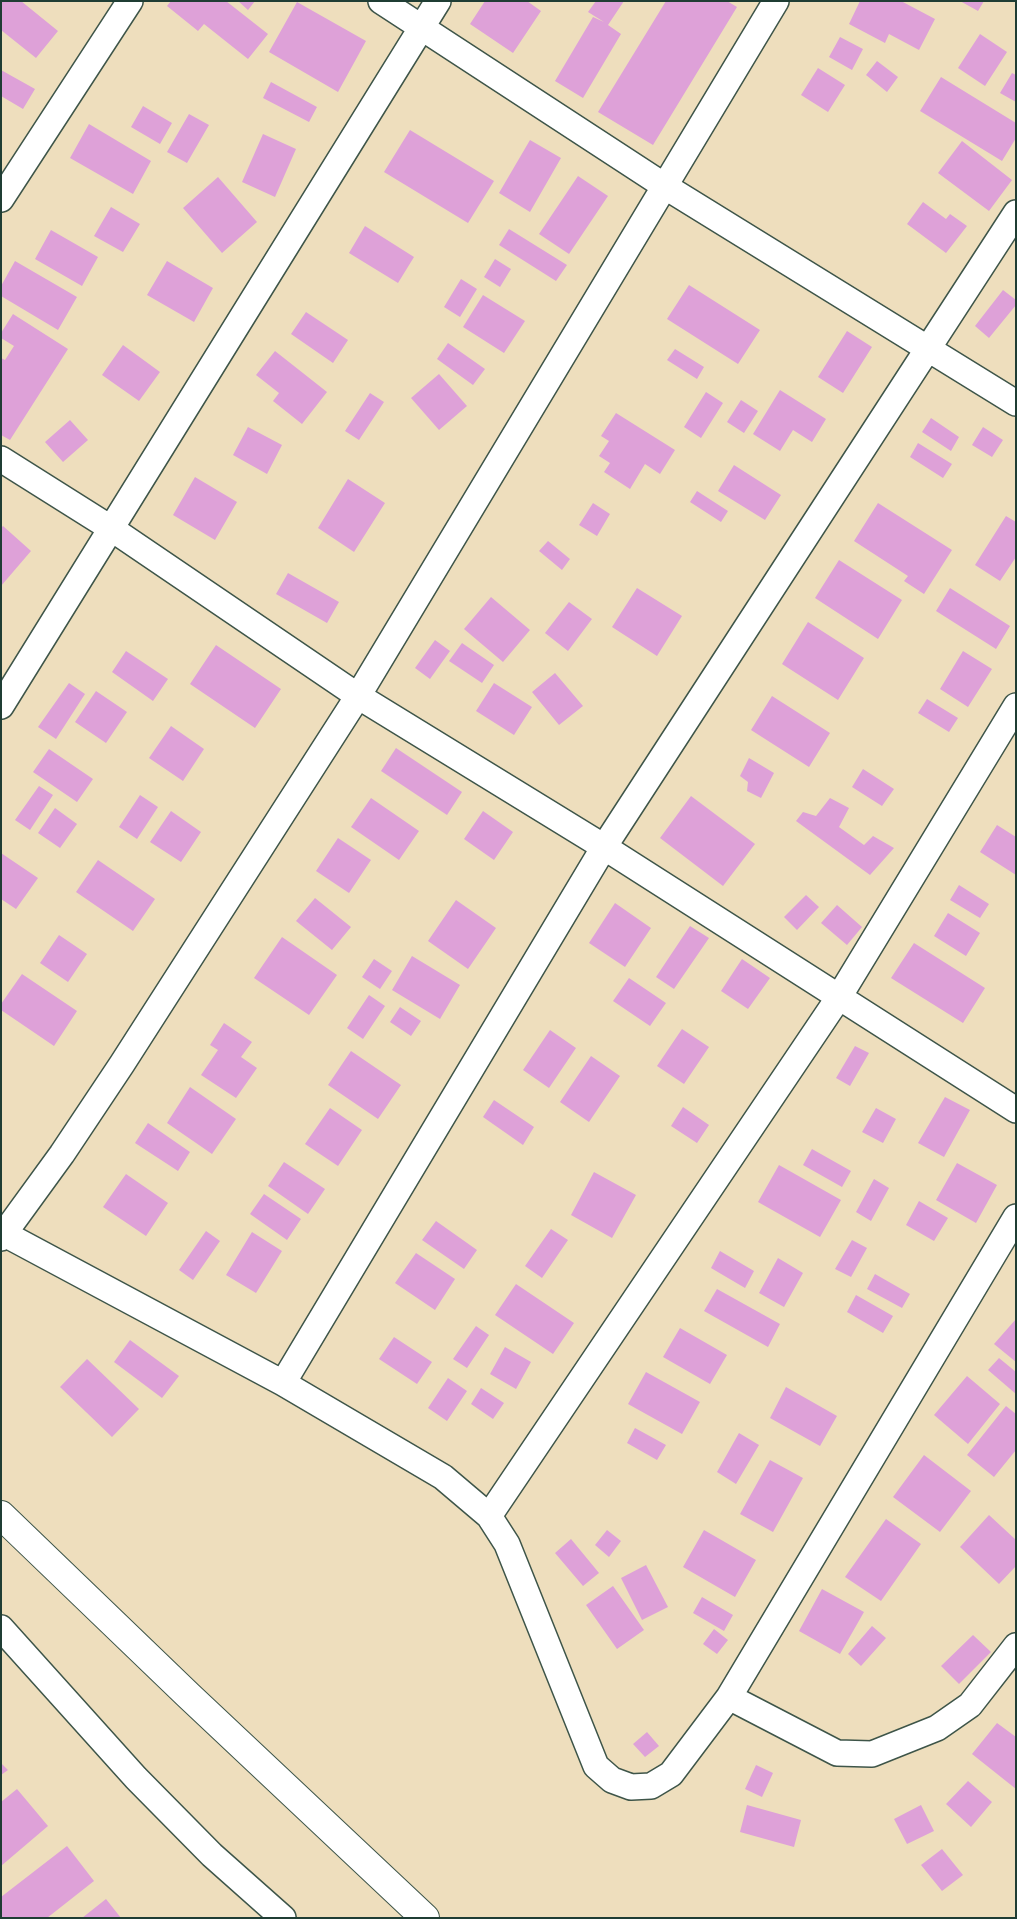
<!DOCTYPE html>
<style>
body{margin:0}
#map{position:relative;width:1017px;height:1919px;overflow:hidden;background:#eedebd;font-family:"Patrick Hand",sans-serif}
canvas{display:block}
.frame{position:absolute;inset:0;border:2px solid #1f3d34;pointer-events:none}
</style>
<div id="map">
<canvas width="1017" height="1919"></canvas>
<div class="frame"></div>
</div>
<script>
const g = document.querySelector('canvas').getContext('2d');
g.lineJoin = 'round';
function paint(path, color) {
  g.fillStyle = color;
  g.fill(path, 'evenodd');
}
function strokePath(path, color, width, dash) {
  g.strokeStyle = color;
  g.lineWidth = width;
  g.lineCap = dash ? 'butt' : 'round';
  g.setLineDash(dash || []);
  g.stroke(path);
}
paint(new Path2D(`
 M 1,1 L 21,1 L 58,31 L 36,58 L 1,30 Z
 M 171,1 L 226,1 L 268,34 L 248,59 L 204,24 L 198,31 L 167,6 Z
 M 238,1 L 255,1 L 248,10 Z
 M 485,1 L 527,1 L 541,11 L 513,53 L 470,24 Z
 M 596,1 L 624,1 L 608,25 L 621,34 L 583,98 L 555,81 L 593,17 L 604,22 L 588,12 Z
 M 666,1 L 727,1 L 737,7 L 653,145 L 598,112 Z
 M 860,1 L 901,1 L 935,19 L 919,50 L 889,34 L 885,43 L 849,24 Z
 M 960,1 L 984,1 L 978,11 Z
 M 297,2 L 366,41 L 338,92 L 269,52 Z
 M 980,34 L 1007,52 L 985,86 L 958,68 Z
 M 840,37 L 863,49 L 852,70 L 829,57 Z
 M 877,61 L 898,77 L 887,92 L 866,75 Z
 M 818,68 L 845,85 L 828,112 L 801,95 Z
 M 1,70 L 35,89 L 23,109 L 1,96 Z
 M 1012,73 L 1016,75 L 1016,102 L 1000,93 Z
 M 941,77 L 1016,123 L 1016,138 L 1002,161 L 920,111 Z
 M 271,82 L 317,107 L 309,122 L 263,98 Z
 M 143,106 L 172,123 L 160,144 L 131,127 Z
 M 189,114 L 209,125 L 187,163 L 167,152 Z
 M 89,124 L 151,161 L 133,194 L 70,158 Z
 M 410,130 L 494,181 L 468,223 L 384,172 Z
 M 263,134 L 296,149 L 275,197 L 242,182 Z
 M 530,140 L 561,158 L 530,212 L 499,193 Z
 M 962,141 L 1012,180 L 989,211 L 938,173 Z
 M 578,176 L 608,196 L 569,254 L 539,234 Z
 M 218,177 L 257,222 L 222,253 L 183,208 Z
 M 923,202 L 946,219 L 950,214 L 967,226 L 946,253 L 907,224 Z
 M 111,207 L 140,224 L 123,252 L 94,236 Z
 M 365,226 L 414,257 L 398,283 L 349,253 Z
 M 509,229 L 567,265 L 556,281 L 499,245 Z
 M 51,230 L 98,257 L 82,286 L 35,259 Z
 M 495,259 L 511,269 L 500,287 L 484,277 Z
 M 15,261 L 77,297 L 58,330 L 1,296 L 1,286 Z
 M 167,261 L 213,288 L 194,322 L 147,295 Z
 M 461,279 L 477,289 L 460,317 L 444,307 Z
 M 689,285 L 760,330 L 738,364 L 667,319 Z
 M 1003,290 L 1016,300 L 1016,305 L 989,338 L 975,326 Z
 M 483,295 L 525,321 L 504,353 L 463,327 Z
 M 306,312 L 348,340 L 333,363 L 291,334 Z
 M 13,314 L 68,349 L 10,440 L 1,435 L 1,358 L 5,360 L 14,346 L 1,338 L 1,333 Z
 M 847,331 L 872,347 L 843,393 L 818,377 Z
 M 448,343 L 485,369 L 473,385 L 437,359 Z
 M 123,345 L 160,372 L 139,401 L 102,375 Z
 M 675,349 L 704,367 L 697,379 L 667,360 Z
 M 275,351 L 327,392 L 302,424 L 273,401 L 279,393 L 256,375 Z
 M 439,374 L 467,406 L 439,430 L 411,398 Z
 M 780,390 L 826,419 L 812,442 L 793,430 L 780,451 L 753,434 Z
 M 706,392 L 723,403 L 701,438 L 684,427 Z
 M 370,393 L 384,402 L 359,440 L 345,431 Z
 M 741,400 L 758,411 L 744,433 L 727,422 Z
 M 616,413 L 675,450 L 660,474 L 645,464 L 630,489 L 604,472 L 610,463 L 599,456 L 609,441 L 601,436 Z
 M 931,418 L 959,437 L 951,451 L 922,432 Z
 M 70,420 L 88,440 L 63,462 L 45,442 Z
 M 248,427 L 282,445 L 267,474 L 233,455 Z
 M 983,427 L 1003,440 L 992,457 L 972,445 Z
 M 918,443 L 952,464 L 943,478 L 910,457 Z
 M 734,465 L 781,495 L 765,520 L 718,491 Z
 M 195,477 L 237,502 L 215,540 L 173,515 Z
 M 348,479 L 385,503 L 354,552 L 318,528 Z
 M 697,491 L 728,511 L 721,522 L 690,502 Z
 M 593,503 L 610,514 L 597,536 L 579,525 Z
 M 878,503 L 952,550 L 924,594 L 904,581 L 908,576 L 854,541 Z
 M 1006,516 L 1016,522 L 1016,557 L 1000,581 L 975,565 Z
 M 3,526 L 31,551 L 1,586 L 1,528 Z
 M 548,541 L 570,559 L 562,570 L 539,551 Z
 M 839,560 L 902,600 L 878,639 L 815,598 Z
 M 288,573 L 339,602 L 327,623 L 276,594 Z
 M 637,588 L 682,616 L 657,656 L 612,627 Z
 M 950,588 L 1010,626 L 996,649 L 936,611 Z
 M 491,597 L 530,630 L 503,662 L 464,629 Z
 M 569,602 L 592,619 L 568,651 L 545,633 Z
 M 808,622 L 864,658 L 838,700 L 782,664 Z
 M 435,640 L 450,651 L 430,679 L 415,668 Z
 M 462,643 L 494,665 L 482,683 L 449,661 Z
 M 216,645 L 281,689 L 255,728 L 190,684 Z
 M 126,651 L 168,679 L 153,701 L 112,672 Z
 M 963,651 L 992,669 L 968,707 L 940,689 Z
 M 555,673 L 583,706 L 559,725 L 532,692 Z
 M 69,683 L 85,694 L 56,739 L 38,727 Z
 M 494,683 L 532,707 L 514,735 L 476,711 Z
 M 96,691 L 127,712 L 106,743 L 75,722 Z
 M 772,696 L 830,733 L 809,767 L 751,730 Z
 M 927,699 L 958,718 L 949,732 L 918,713 Z
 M 171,726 L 204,749 L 183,781 L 149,758 Z
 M 396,748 L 462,792 L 447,815 L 381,771 Z
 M 49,749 L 93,779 L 77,802 L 33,772 Z
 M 749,758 L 774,773 L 761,798 L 747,791 L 748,782 L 740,776 Z
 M 863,769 L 894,789 L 882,806 L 852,787 Z
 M 39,786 L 53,795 L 30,830 L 15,820 Z
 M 140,795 L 158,807 L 137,839 L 119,827 Z
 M 691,796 L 755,844 L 723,886 L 660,838 Z
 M 371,798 L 419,831 L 399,860 L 351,827 Z
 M 830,798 L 849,808 L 839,827 L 864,845 L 873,836 L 894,848 L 870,875 L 796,821 L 803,812 L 816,816 Z
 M 55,808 L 77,824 L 60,848 L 38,833 Z
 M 171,811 L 201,832 L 181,862 L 150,842 Z
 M 483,811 L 513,832 L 494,860 L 464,839 Z
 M 997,825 L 1016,837 L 1016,875 L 980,852 Z
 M 338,838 L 371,860 L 349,893 L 316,871 Z
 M 1,853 L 38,878 L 16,909 L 1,899 Z
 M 98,860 L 155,899 L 133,931 L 76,892 Z
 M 959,885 L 989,904 L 980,918 L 950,900 Z
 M 806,895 L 819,907 L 797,930 L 784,917 Z
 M 315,898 L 351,927 L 332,950 L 296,921 Z
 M 456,900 L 496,928 L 468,969 L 428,941 Z
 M 615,903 L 651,928 L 625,967 L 589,943 Z
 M 837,905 L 862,927 L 847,945 L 821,923 Z
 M 948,913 L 980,933 L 966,956 L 934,936 Z
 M 690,926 L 709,938 L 674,989 L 656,977 Z
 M 59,935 L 87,954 L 68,982 L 40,963 Z
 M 282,937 L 337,975 L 309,1015 L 254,978 Z
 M 914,943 L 985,988 L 963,1023 L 891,978 Z
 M 412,956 L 460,985 L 440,1019 L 392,990 Z
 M 374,959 L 392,971 L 380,989 L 362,977 Z
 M 742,959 L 770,978 L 748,1009 L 721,991 Z
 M 22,974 L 77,1011 L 54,1046 L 1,1010 L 1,1004 Z
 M 629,978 L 666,1003 L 650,1026 L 613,1001 Z
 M 369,995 L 385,1006 L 363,1039 L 347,1028 Z
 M 400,1007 L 421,1021 L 411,1036 L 390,1022 Z
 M 224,1023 L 252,1042 L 241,1057 L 257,1068 L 236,1098 L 201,1075 L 218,1050 L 210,1045 Z
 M 682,1029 L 709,1047 L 684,1084 L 657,1066 Z
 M 550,1030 L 576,1048 L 549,1088 L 523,1070 Z
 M 855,1046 L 869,1053 L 850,1086 L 836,1078 Z
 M 351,1051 L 401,1085 L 378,1119 L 328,1085 Z
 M 591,1056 L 620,1076 L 589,1122 L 560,1102 Z
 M 190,1087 L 236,1119 L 212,1154 L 167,1123 Z
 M 945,1097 L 970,1110 L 944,1157 L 918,1143 Z
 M 494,1100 L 534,1127 L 523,1145 L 483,1117 Z
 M 683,1107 L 709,1125 L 697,1143 L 671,1126 Z
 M 330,1108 L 362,1130 L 338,1166 L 305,1144 Z
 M 876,1108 L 896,1119 L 883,1143 L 862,1132 Z
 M 148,1123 L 190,1152 L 178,1171 L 135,1143 Z
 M 812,1149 L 851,1171 L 842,1187 L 803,1165 Z
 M 284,1162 L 325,1189 L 308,1214 L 268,1186 Z
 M 957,1163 L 997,1185 L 976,1223 L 936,1200 Z
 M 779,1165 L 841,1200 L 820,1237 L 758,1202 Z
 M 594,1172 L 636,1195 L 612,1238 L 571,1215 Z
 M 126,1174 L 168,1203 L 146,1236 L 103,1207 Z
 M 874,1179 L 889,1188 L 871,1221 L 856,1212 Z
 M 264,1194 L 301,1219 L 287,1240 L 250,1214 Z
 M 919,1201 L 948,1218 L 934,1241 L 906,1225 Z
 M 436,1221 L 477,1250 L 464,1269 L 422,1240 Z
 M 551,1229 L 568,1240 L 542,1278 L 525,1266 Z
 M 206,1231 L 220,1241 L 193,1280 L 179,1270 Z
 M 252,1232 L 282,1251 L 256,1293 L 226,1275 Z
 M 852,1240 L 867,1248 L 851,1277 L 835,1269 Z
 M 720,1251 L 754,1271 L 745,1288 L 711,1268 Z
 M 416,1253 L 455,1279 L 435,1310 L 395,1283 Z
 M 778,1258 L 803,1273 L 784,1307 L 759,1293 Z
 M 875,1274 L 910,1294 L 902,1308 L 867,1289 Z
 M 516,1284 L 574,1323 L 553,1354 L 495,1315 Z
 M 717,1289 L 780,1324 L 768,1347 L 704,1311 Z
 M 856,1295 L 893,1316 L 883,1333 L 847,1312 Z
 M 1016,1319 L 1016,1362 L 994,1344 Z
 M 476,1326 L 489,1335 L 467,1368 L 453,1359 Z
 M 680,1328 L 727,1355 L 710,1384 L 663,1357 Z
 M 394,1337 L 432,1362 L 417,1384 L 379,1359 Z
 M 130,1340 L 179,1376 L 162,1398 L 114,1362 Z
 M 505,1347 L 531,1362 L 516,1389 L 490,1374 Z
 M 999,1358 L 1016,1372 L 1016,1394 L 988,1370 Z
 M 87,1359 L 139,1409 L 112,1437 L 60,1387 Z
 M 646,1372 L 700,1402 L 682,1434 L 628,1404 Z
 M 967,1376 L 1000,1404 L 968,1444 L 934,1415 Z
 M 448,1378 L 467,1391 L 447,1421 L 428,1408 Z
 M 786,1387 L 837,1416 L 820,1446 L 770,1418 Z
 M 481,1388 L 504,1403 L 493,1419 L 471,1404 Z
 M 1006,1406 L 1016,1414 L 1016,1450 L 994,1477 L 967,1455 Z
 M 635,1428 L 666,1445 L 657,1460 L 627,1443 Z
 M 739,1433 L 759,1445 L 736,1484 L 717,1472 Z
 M 924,1455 L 971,1491 L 940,1532 L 893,1497 Z
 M 770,1460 L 803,1478 L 773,1532 L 740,1514 Z
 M 989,1515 L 1016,1540 L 1016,1566 L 999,1584 L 960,1547 Z
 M 886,1519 L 921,1544 L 881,1601 L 845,1577 Z
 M 607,1530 L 621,1541 L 609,1557 L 595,1545 Z
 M 704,1530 L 756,1560 L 735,1597 L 683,1567 Z
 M 571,1539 L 599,1573 L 583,1586 L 555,1553 Z
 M 646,1565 L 668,1607 L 642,1620 L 621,1578 Z
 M 613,1586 L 644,1630 L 617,1649 L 586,1605 Z
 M 822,1589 L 864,1612 L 840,1654 L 799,1631 Z
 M 702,1597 L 733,1615 L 724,1631 L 693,1613 Z
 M 872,1626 L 886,1638 L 861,1666 L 848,1654 Z
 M 714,1629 L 728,1640 L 717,1654 L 703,1644 Z
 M 973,1635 L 991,1652 L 959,1684 L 941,1666 Z
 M 997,1723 L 1016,1737 L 1016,1789 L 972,1754 Z
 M 647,1732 L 659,1746 L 645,1757 L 633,1744 Z
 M 1,1763 L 8,1770 L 1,1775 Z
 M 756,1765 L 773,1773 L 762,1797 L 745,1789 Z
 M 968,1781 L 992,1802 L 971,1827 L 946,1804 Z
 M 17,1789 L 48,1826 L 1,1866 L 1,1802 Z
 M 747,1805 L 801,1820 L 794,1847 L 740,1832 Z
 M 921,1805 L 934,1831 L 907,1844 L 894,1819 Z
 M 67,1846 L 94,1881 L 47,1918 L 3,1918 L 1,1915 L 1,1897 Z
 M 942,1849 L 963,1875 L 942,1891 L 921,1865 Z
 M 106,1899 L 121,1918 L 82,1918 Z`), '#dea1d8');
const minor = new Path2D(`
 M 381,1 L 666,187 L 1016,403
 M 1,199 L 130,1
 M 1,459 L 112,529 L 358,696 L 604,847 L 1016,1110
 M 1,706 L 438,1
 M 1,1232 L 283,1383 L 443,1477 L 489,1516 L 507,1544 L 596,1766 L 612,1780 L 631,1787 L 651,1786 L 671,1774 L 729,1697 L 1016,1217
 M 1,1238 L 62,1154 L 122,1064 L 358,696 L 776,1
 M 283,1383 L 604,847 L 1016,213
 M 489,1516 L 839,997 L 1016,706
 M 1,1628 L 136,1778 L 212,1855 L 283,1918
 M 729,1697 L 837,1753 L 872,1754 L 937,1728 L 970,1705 L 1016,1646`);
const primary = new Path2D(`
 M 1,1515 L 188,1695 L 425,1918`);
strokePath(minor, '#3e5549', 28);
strokePath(primary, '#3e5549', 30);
strokePath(minor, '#fff', 25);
strokePath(primary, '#fff', 28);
</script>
